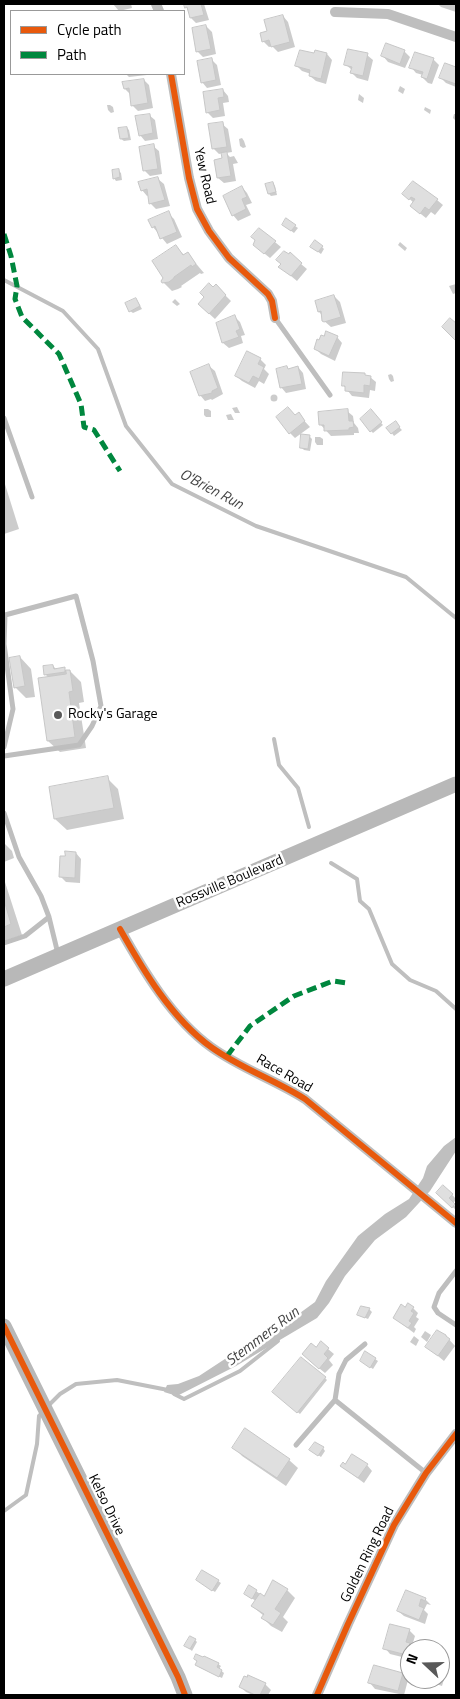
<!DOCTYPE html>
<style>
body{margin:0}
#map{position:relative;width:460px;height:1699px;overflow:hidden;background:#fff;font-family:"Titillium Web",sans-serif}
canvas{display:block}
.frame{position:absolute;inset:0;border:5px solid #000;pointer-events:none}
.legend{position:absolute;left:10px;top:10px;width:175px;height:65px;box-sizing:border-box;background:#fff;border:1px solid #999;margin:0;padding:6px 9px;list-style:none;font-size:15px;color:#000}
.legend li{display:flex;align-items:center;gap:10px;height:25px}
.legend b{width:25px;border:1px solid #999}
.north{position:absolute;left:400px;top:1639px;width:50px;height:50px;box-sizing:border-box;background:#fff;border:1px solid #999;border-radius:50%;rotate:291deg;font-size:14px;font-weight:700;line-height:20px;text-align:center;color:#000}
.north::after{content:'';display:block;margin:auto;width:18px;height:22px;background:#595959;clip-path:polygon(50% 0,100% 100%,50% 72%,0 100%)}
</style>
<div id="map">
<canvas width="460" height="1699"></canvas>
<div class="frame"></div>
<ul class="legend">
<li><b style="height:6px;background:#e8590c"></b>Cycle path</li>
<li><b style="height:6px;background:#00873e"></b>Path</li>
</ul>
<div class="north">N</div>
</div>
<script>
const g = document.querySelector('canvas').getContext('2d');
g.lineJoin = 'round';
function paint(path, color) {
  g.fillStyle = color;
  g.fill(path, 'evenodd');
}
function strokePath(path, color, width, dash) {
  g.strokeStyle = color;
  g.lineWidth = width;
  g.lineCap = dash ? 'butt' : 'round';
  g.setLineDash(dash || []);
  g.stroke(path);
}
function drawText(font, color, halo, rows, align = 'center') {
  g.font = font + ' "Titillium Web",sans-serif';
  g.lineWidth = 5;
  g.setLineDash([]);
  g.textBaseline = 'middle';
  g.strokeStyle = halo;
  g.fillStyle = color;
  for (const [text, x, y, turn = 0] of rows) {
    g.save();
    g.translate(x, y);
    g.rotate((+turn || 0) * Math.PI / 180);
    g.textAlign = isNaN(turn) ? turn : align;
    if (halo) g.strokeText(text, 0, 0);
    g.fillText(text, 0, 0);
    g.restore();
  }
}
paint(new Path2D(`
 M 456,1137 L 456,1151 L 430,1191 L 406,1217 L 375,1240 L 345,1276 L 329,1303 L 317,1318 L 236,1366 L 177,1396 L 164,1392 L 167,1385 L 178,1384 L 199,1376 L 231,1355 L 289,1321 L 315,1302 L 326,1281 L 358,1236 L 385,1214 L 409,1199 L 423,1178 L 427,1166 L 444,1146 Z`), '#bfbfbf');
paint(new Path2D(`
 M 113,4 L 131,4 L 132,8 L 119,11 Z
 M 185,4 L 204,4 L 209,20 L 196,23 L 191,18 Z
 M 438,4 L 456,4 L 456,12 L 441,7 Z
 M 283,16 L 288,22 L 295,47 L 278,52 L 272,46 L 269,47 L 263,41 L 268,32 Z
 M 206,26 L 212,32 L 216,54 L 203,57 L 197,51 Z
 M 404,51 L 410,57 L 405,68 L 388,62 L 383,56 Z
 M 327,54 L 332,60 L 326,84 L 316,81 L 310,76 L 311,74 L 302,71 L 297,66 L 315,55 Z
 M 367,55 L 373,60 L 368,81 L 357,78 L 352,73 L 352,70 L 345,64 Z
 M 211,59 L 217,65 L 221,85 L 207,88 L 202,82 Z
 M 433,59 L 439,65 L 432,84 L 428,83 L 422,77 L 423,75 L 416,73 L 411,67 Z
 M 445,64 L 456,68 L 456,87 L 446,83 L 441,78 Z
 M 126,74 L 147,74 L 147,75 L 129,77 Z
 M 144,80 L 149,85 L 153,108 L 138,111 L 132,105 L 131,95 L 125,89 Z
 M 400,86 L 405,89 L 403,94 L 398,91 Z
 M 223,90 L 228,96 L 229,102 L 223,103 L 225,116 L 213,118 L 207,112 Z
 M 359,94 L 364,98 L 363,103 L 358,100 Z
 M 107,105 L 110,105 L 113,107 L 114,112 L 111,113 L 108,110 Z
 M 425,107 L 431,110 L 430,114 L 424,110 Z
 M 454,114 L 456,114 L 456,121 L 453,118 Z
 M 149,115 L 155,120 L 158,139 L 145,141 L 140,135 Z
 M 222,124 L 228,129 L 232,152 L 226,153 L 230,157 L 234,156 L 238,163 L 233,164 L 236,181 L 224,183 L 218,178 L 224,159 L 223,153 L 219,154 L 213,148 Z
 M 127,128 L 129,130 L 131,140 L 124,141 L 121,139 Z
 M 242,138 L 244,141 L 246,147 L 243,148 L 240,146 L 239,139 Z
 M 153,146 L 159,151 L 162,174 L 150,176 L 145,171 Z
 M 118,170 L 121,173 L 122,180 L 116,181 L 114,178 Z
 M 158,179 L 164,184 L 170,206 L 156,209 L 151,204 L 149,195 L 147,196 L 142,190 Z
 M 273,183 L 275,186 L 277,195 L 271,196 L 269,194 Z
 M 242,187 L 247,193 L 252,203 L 246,205 L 251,215 L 238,221 L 233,215 Z
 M 404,194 L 437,200 L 443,205 L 435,215 L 431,212 L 426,218 L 417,211 L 414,203 Z
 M 168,213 L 174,219 L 182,237 L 167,244 L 153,227 Z
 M 295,226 L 298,228 L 294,233 L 286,227 Z
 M 259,229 L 281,247 L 270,258 L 260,250 Z
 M 400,242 L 407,248 L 405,251 L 398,245 Z
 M 176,247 L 184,255 L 187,253 L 204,273 L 201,274 L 200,273 L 181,286 L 182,287 L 178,289 L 172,291 L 163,282 Z
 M 322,247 L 324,249 L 321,254 L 314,249 Z
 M 301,264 L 307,269 L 297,281 L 280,267 Z
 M 456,284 L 456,293 L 453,294 L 449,286 Z
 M 216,286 L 231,301 L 215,319 L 205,310 Z
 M 334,296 L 340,302 L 346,323 L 331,327 L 323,320 L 322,315 L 319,312 L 316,302 Z
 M 175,299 L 180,304 L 177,306 L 172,302 Z
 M 138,302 L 142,309 L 133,313 L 130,311 Z
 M 235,317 L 240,322 L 245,335 L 241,336 L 243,343 L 229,348 L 223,343 L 217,323 Z
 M 337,337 L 342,343 L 335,361 L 321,354 L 315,348 Z
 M 248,353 L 260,359 L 266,365 L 264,369 L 269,374 L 264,384 L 259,381 L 255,388 L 242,381 L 236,376 Z
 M 209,366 L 215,371 L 223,394 L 212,400 L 211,399 L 205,401 L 200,395 Z
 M 298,367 L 303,373 L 306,389 L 286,393 L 281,387 L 287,368 L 289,370 Z
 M 391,374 L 393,376 L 394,381 L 391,382 L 389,379 L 388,375 Z
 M 365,375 L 370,377 L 376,382 L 375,391 L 370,390 L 369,398 L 352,396 L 343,385 Z
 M270.5 398a3.5 3.5 0 1 1 7 0a3.5 3.5 0 1 1-7 0Z
 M 237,407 L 240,413 L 235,413 L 232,408 Z
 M 204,409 L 208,409 L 211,411 L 211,417 L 206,417 L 204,415 Z
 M 347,411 L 353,416 L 354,423 L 358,428 L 359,433 L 354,433 L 354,435 L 331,436 L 320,424 Z
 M 231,414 L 234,420 L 228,420 L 226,415 Z
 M 298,414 L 310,427 L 295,438 L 290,433 L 295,416 Z
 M 373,414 L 383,425 L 373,433 L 371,431 Z
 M 395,423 L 402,430 L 394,436 L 388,428 Z
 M 309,436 L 312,439 L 310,451 L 304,450 L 301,447 Z
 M 315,437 L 320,437 L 323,439 L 323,445 L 317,445 L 315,442 Z
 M 4,481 L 19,529 L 4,534 Z
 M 20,657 L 31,669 L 35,697 L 26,698 L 15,687 Z
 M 53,666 L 57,670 L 64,669 L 67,671 L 70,671 L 81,682 L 84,702 L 79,703 L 86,748 L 60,752 L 48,741 L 49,678 L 45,674 Z
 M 107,778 L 118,789 L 124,819 L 67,830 L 55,819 Z
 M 4,843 L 12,851 L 14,858 L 4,862 Z
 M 76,853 L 81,859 L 80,883 L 66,882 L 61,877 Z
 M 4,879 L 22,935 L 4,941 Z
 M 444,1186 L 456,1199 L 453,1204 L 456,1207 L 456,1210 L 443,1198 Z
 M 406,1308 L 413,1308 L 418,1313 L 416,1317 L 419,1319 L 414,1327 L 416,1329 L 414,1333 L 394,1318 Z
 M 369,1309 L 372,1312 L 368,1319 L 358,1315 Z
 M 425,1331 L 431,1335 L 427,1342 L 421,1337 Z
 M 414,1336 L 419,1340 L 416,1346 L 410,1342 Z
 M 446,1336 L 455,1346 L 444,1361 L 427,1347 Z
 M 316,1349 L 328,1349 L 334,1354 L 329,1360 L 333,1365 L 325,1373 L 309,1360 Z
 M 375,1359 L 378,1361 L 373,1369 L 364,1363 Z
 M 325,1378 L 327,1380 L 300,1414 L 276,1394 Z
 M 234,1447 L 289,1460 L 298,1468 L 286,1486 L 242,1456 Z
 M 323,1448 L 325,1451 L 321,1457 L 314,1452 Z
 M 367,1465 L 372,1471 L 364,1483 L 341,1466 Z
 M 218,1581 L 221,1583 L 215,1592 L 200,1582 Z
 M 287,1590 L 295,1598 L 283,1617 L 288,1622 L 282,1632 L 271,1626 L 263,1618 L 264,1616 L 252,1606 L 256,1601 L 248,1596 L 256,1591 L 264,1597 Z
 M 406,1591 L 425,1599 L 431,1605 L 427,1604 L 424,1610 L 428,1614 L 425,1624 L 404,1616 L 398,1611 Z
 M 409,1630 L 415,1636 L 412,1646 L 415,1649 L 410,1649 L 410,1659 L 390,1654 L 385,1648 Z
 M 195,1640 L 197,1642 L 192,1651 L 186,1646 Z
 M 440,1652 L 444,1655 L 440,1672 Z
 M 218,1664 L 221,1666 L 219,1669 L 224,1673 L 222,1678 L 199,1667 Z
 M 402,1674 L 408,1680 L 404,1695 L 375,1689 L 370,1683 Z
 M 249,1676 L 265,1684 L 271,1690 L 268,1695 L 253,1695 L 246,1692 L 240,1686 Z
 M 440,1676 L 444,1679 L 442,1686 L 421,1679 L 440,1679 Z`), '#0003');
strokePath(new Path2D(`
 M 4,280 L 63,311 L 98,349 L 126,426 L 172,484 L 256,526 L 406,577 L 456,618
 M 274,739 L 279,765 L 298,788 L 309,827
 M 331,863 L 357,879 L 360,901 L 369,909 L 392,964 L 410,980 L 436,991 L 456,1009
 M 174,1394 L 184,1399 L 240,1371 L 278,1341
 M 47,1407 L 60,1394 L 76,1384 L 117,1380 L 168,1390
 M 4,1511 L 26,1495 L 37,1444 L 39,1416 L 43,1412`), '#bfbfbf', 4);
const building = new Path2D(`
 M 184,4 L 201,4 L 204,15 L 190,18 L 187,7 L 185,8 Z
 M 283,15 L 290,42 L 271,47 L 269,40 L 262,42 L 260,33 L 267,31 L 264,20 Z
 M 206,25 L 211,49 L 196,52 L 192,28 Z
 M 386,43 L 405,50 L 400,64 L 381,56 Z
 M 348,49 L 368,53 L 363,76 L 350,73 L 352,67 L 344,65 Z
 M 300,50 L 314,53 L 315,50 L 327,53 L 321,79 L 309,76 L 310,70 L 295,66 Z
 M 415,52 L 434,58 L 427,79 L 421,77 L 423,72 L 409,68 Z
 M 212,58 L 216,80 L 201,83 L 197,61 Z
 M 445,63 L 456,67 L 456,84 L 439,78 Z
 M 144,79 L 148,103 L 131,106 L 129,88 L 124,89 L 122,82 Z
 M 223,89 L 224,97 L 218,98 L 220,110 L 206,113 L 203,92 Z
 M 150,114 L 153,133 L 139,136 L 135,116 Z
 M 223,122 L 227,147 L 212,149 L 208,124 Z
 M 127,127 L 129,138 L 120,139 L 118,128 Z
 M 154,144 L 158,169 L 143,171 L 139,147 Z
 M 227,152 L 231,176 L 217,178 L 214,160 L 222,158 L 221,153 Z
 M 119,169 L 120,177 L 113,179 L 112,170 Z
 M 158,177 L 165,200 L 149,204 L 147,189 L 141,191 L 138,182 Z
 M 413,181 L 438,199 L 429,210 L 425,207 L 420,214 L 410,206 L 415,199 L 411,197 L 409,200 L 402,194 Z
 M 273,182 L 276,192 L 268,194 L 265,184 Z
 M 242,186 L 247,197 L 242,199 L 246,209 L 232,216 L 223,196 Z
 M 169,211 L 177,232 L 160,239 L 155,226 L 152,228 L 148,220 Z
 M 286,218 L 296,225 L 291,231 L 282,225 Z
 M 259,228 L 276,241 L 264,254 L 253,245 L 255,240 L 251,237 Z
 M 315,240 L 323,246 L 318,252 L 310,247 Z
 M 176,245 L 183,255 L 188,252 L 196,264 L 192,267 L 191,265 L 174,277 L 174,278 L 169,282 L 162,283 L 161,281 L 163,278 L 152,261 Z
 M 284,251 L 289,254 L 290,252 L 302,263 L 291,276 L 278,267 L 281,264 L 276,260 Z
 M 209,283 L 213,287 L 216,284 L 226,295 L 209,314 L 198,304 L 204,297 L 200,293 Z
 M 334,295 L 341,317 L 324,322 L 322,321 L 321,311 L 318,312 L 315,301 Z
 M 136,298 L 140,306 L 129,312 L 125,303 Z
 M 235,315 L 240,329 L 236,331 L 239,337 L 222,343 L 216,323 Z
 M 450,318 L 456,323 L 456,338 L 455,340 L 442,327 Z
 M 326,331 L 338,336 L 329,356 L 314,349 L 317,339 L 319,340 L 321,335 L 324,336 Z
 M 247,351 L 261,358 L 258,364 L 264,367 L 259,379 L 253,376 L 249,383 L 235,376 Z
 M 209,364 L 218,388 L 212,391 L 212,393 L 199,396 L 190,372 Z
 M 287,366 L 288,369 L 298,366 L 302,384 L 280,388 L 276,369 Z
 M 343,372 L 365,373 L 365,375 L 371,376 L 370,386 L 364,385 L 364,393 L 345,391 L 345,386 L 342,386 Z
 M 288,407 L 295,415 L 299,412 L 305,421 L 289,434 L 276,417 Z
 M 348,409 L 349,421 L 353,421 L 354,427 L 349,428 L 349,430 L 324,431 L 324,425 L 319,425 L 318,412 Z
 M 371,409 L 382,422 L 370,432 L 360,419 Z
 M 396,421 L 400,427 L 391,434 L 386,428 Z
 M 301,434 L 310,435 L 308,449 L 300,448 Z
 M 20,656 L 25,686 L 14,688 L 9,658 Z
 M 53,665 L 54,669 L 65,667 L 65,672 L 44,675 L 43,666 Z
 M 66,670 L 70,670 L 73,691 L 69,692 L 75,737 L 47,741 L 38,678 L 66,674 Z
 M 108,776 L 114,808 L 54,819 L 49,787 Z
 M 65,851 L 76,852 L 75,878 L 59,877 L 60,856 L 65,856 Z
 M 4,900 L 11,924 L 4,927 Z
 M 443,1185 L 453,1194 L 449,1198 L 455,1204 L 452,1208 L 436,1193 Z
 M 408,1303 L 414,1307 L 411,1311 L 414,1313 L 409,1321 L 412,1323 L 408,1328 L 393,1318 L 401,1304 L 405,1307 Z
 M 361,1306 L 370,1308 L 365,1318 L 357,1315 Z
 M 437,1330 L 446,1335 L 446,1336 L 450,1339 L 438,1356 L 425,1347 Z
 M 321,1341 L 329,1348 L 324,1354 L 328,1358 L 319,1369 L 302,1354 L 311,1343 L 316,1347 Z
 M 365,1351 L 376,1358 L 370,1368 L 360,1361 Z
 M 301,1357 L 326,1377 L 297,1413 L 272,1392 Z
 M 245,1428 L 290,1459 L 277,1478 L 232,1448 Z
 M 315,1442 L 324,1447 L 318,1456 L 309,1450 Z
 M 352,1454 L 368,1464 L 358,1478 L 340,1466 L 343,1462 L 345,1464 Z
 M 202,1570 L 219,1580 L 212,1591 L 196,1580 Z
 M 273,1580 L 288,1589 L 275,1609 L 281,1613 L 273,1625 L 261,1618 L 264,1614 L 251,1606 L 260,1593 L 264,1596 Z
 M 249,1585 L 257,1590 L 252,1599 L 244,1594 Z
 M 406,1590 L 426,1598 L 425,1601 L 421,1599 L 419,1606 L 424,1608 L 419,1620 L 397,1611 Z
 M 390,1624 L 410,1629 L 406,1642 L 410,1643 L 407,1655 L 383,1649 Z
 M 190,1636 L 196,1639 L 190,1649 L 184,1646 Z
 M 196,1654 L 203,1657 L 204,1656 L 219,1663 L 217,1667 L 222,1670 L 219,1677 L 195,1665 L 197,1661 L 194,1659 Z
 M 374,1665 L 403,1673 L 398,1691 L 368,1683 Z
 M 248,1675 L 266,1683 L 260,1695 L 255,1695 L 239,1687 L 244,1676 L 247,1677 Z`);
paint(building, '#dfdfdf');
strokePath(building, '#c7c7c7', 1);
strokePath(new Path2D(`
 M 275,318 L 330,395
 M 4,418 L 32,497
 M 4,747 L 13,709 L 4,644 L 5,615 L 76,596 L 93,661 L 101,706 L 92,726 L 79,745 L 4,756
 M 4,813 L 19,857 L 41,896 L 49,917 L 58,954
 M 4,943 L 25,936 L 49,917
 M 456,1271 L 439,1293 L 434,1307 L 438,1313 L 456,1325
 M 335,1400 L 426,1473
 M 296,1445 L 335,1400 L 339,1374 L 346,1360 L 365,1344`), '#bebebe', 5);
strokePath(new Path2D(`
 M 156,4 L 159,11
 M 335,12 L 388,14 L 456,37
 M 171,74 L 189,178 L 197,209 L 209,231 L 229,258 L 268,294 L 272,301 L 275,318
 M 120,929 C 143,970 172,1019 211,1047 C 240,1068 275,1080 305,1099 L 456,1223
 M 317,1695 L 348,1624 L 394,1525 L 426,1473 L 456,1434`), '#bebebe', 10);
strokePath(new Path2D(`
 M 4,979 L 456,784
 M 4,1326 L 178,1677 L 185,1695`), '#b8b8b8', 15);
strokePath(new Path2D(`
 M 4,234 L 11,256 L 17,286 L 15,299 L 22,317 L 59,354 L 81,404 L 84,427 L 94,430 L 120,471
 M 227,1056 L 250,1026 L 294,996 L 333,981 L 347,983`), '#00873e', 5, [10, 5]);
strokePath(new Path2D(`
 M 171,74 L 189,178 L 197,209 L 209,231 L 229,258 L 268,294 L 272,301 L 275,318
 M 120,929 C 143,970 172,1019 211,1047 C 240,1068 275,1080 305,1099 L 456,1223
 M 4,1326 L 178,1677 L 185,1695
 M 317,1695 L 348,1624 L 394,1525 L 426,1473 L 456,1434`), '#e8590c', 6);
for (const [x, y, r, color] of [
 [58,715,5,"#595959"]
]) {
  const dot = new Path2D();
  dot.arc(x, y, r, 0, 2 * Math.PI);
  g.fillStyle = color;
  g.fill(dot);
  strokePath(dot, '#fff', 2);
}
drawText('14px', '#000', '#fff', [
 ["Yew Road",204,176,77],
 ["Rossville Boulevard",230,882,-23],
 ["Race Road",284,1074,30],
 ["Kelso Drive",106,1505,64],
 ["Golden Ring Road",368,1555,-64]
]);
drawText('14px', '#000', '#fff', [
 ["Rocky's Garage",68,715]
], 'left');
drawText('italic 15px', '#444', '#fff', [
 ["O'Brien Run",211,490,28],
 ["Stemmers Run",263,1337,-37]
]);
</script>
